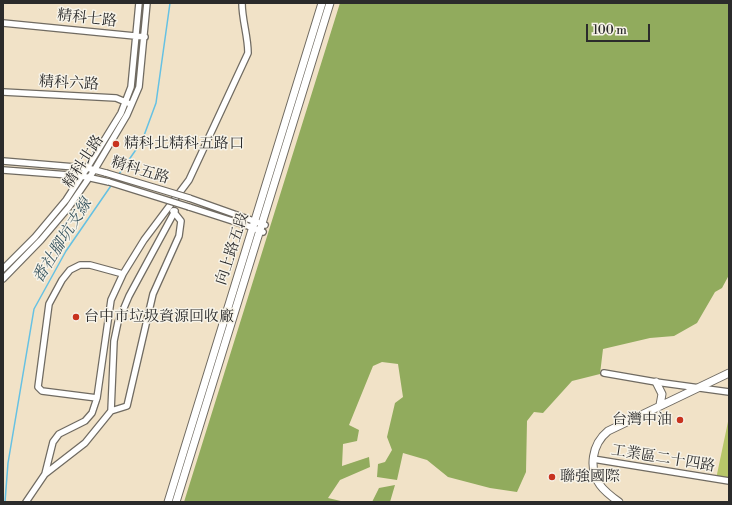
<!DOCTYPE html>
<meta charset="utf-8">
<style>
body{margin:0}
#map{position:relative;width:732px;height:505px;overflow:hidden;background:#f1e2c7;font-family:"Libre Bodoni",serif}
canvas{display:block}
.frame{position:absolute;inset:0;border:4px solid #2b2b2b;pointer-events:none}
.scale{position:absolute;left:586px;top:24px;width:64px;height:18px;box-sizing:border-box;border:2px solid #2b2b2b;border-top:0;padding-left:5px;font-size:12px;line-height:14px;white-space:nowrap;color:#2b2b2b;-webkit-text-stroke:3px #f7f3e8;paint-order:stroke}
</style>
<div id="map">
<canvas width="732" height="505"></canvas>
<div class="frame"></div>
<div class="scale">100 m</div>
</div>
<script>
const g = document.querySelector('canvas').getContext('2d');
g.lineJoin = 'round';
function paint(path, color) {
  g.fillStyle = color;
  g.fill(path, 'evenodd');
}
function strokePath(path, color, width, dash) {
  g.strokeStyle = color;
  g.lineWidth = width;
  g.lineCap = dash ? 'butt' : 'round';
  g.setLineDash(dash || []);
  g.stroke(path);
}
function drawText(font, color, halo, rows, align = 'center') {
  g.font = font + ' "Libre Bodoni","Noto Serif TC",serif';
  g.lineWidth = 3;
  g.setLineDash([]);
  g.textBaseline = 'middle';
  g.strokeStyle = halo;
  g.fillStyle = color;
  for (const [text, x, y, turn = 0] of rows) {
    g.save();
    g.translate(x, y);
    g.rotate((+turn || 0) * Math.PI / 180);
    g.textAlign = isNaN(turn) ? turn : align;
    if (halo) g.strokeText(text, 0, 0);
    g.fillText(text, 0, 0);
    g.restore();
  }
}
paint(new Path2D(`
 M 729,417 L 729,481 L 716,479 Z`), '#b7c669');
paint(new Path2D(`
 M 340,3 L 729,3 L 729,275 L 722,288 L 715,292 L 697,323 L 674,336 L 650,338 L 603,349 L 600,374 L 572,381 L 543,413 L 534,412 L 527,421 L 526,472 L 517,492 L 490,488 L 448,477 L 427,460 L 403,453 L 397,480 L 377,477 L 378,464 L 385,462 L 392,450 L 387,437 L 395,403 L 403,397 L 398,364 L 382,362 L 373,366 L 349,425 L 359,430 L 357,441 L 343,444 L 342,466 L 369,457 L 370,467 L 340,480 L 328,498 L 345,502 L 184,502 Z
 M 395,485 L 390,502 L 372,502 L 379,488 Z`), '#91ab5d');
strokePath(new Path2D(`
 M 119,174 L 142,141 L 156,103 L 170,3
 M 5,502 L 8,463 L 34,309 L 66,251 L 117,177`), '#65c1e3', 1.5);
const minor = new Path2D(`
 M 3,23 L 145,37
 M 3,92 L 116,98 L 128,103
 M 3,161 L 87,168 L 106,173
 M 3,170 L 82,176 L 109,182
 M 189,198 L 265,225
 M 189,207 L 248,226 L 263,232
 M 3,269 L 35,237 L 66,200 L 87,168 L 121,113 L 131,87 L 139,3
 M 3,279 L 41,240 L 69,207 L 95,169 L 127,115 L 139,87 L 147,3
 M 604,373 L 656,382 L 729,392
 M 97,398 L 42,391 L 38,387 L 49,304 L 62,280 L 70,270 L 80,265 L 90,265 L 123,274 L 144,240 L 189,180 L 248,53 C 248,36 242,20 242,3
 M 111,411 L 127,406 L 153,294 L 179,236 L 181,221 L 173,211
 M 593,459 L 729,481
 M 45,474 L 85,443 L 111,411 L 114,341 L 118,322 L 129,296 L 175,211
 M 26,502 L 45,474 L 53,442 L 59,434 L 85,421 L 92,413 L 97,398 L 111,300 L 123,274`);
const major = new Path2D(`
 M 656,382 L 662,394 L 660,405
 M 168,502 L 322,3
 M 176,502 L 330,3
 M 619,502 C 612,497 605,492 600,485 C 588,468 592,444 608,431 L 729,373`);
strokePath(minor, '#706b62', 8);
strokePath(major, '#706b62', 9);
strokePath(minor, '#fff', 5.5);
strokePath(major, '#fff', 7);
const minorBridge = new Path2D(`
 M 106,173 L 189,198
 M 109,182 L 189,207`);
strokePath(minorBridge, '#706b62', 8, []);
strokePath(minorBridge, '#fff', 5.5);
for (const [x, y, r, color] of [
 [116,144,4,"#c8321e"],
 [76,317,4,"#c8321e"],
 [680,420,4,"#c8321e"],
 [552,477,4,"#c8321e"]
]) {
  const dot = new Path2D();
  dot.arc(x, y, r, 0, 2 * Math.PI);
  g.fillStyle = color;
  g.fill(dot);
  strokePath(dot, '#f7f3e8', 1.5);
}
drawText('15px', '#2b2b2b', '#f7f3e8', [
 ["精科七路",87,19,6],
 ["精科六路",69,84,3],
 ["精科北路",84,162,-57],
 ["精科五路",140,171,17],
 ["向上路五段",233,249,-72],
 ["工業區二十四路",663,459,9]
]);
drawText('15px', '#2b2b2b', '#f7f3e8', [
 ["精科北精科五路口",124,144],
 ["台中市垃圾資源回收廠",84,317],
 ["台灣中油",672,420,"right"],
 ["聯強國際",560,477]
], 'left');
drawText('italic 16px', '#3c5862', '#f7f3e8', [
 ["番社腳坑支線",63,241,-58]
]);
</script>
